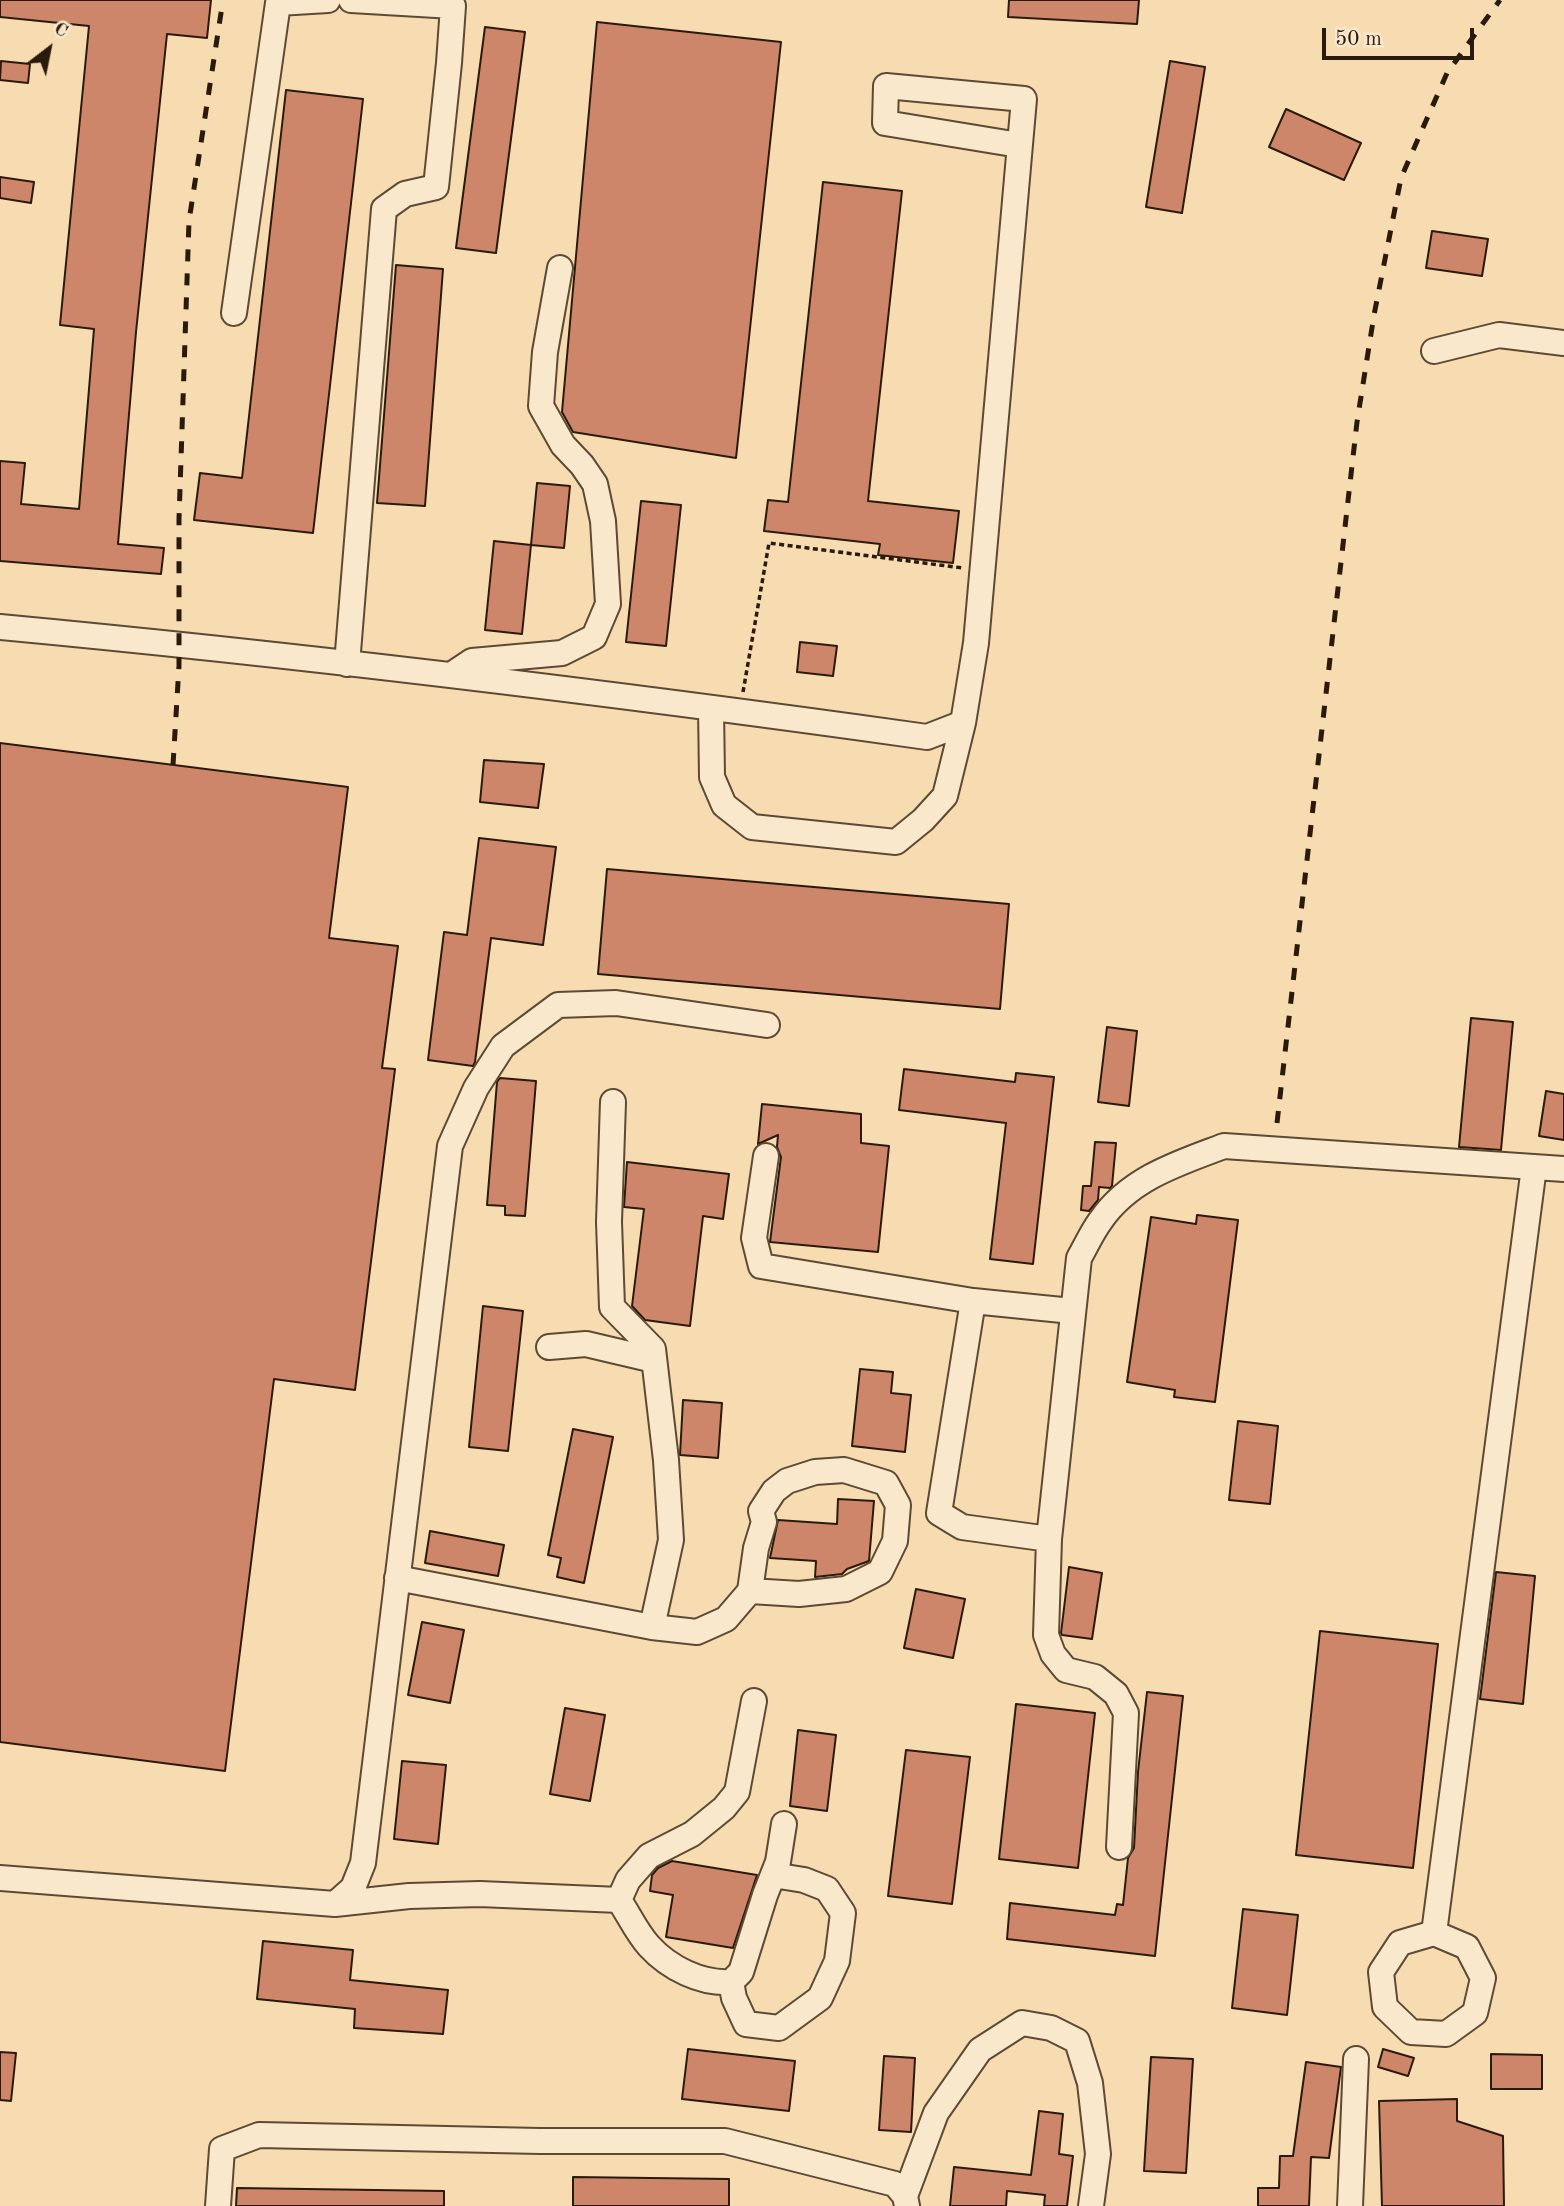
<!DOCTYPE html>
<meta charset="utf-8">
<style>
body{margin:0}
#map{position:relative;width:1564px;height:2206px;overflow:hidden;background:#f7dbb1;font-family:"Old Standard TT",serif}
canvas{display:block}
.north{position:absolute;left:14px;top:14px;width:70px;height:70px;-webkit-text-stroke:5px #fae8cc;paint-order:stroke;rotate:32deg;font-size:19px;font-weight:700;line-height:28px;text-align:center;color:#2a1a0b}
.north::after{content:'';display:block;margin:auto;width:24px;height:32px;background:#2a1a0b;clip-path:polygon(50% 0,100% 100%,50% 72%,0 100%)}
.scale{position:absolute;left:1322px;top:28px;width:152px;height:32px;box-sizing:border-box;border:4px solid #2a1a0b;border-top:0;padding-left:9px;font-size:21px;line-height:24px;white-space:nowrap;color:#2a1a0b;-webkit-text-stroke:5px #fae8cc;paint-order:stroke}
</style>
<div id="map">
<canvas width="1564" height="2206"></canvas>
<div class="north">С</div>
<div class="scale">50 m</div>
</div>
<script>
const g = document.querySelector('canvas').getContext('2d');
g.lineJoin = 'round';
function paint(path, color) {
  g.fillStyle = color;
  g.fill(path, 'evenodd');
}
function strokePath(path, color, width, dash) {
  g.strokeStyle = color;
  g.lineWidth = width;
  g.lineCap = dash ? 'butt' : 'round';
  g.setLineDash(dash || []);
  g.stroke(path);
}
const building = new Path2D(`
 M 0,0 L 211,0 L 207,38 L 167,34 L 136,332 L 118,544 L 164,548 L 161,574 L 0,561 L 0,461 L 25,463 L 21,504 L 79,509 L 94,329 L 60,325 L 89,26 L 0,17 Z
 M 1009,0 L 1139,0 L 1137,24 L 1008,17 Z
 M 597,22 L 781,42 L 736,458 L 573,432 L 562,412 Z
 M 485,27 L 525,32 L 496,253 L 456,248 Z
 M 1,61 L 30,64 L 28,83 L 0,80 Z
 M 1170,61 L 1205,67 L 1182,213 L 1146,207 Z
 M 286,90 L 363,99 L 313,533 L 194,520 L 200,473 L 242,478 Z
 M 1286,109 L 1361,143 L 1344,180 L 1269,147 Z
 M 0,177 L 34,182 L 31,203 L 0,198 Z
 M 823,182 L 902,191 L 868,501 L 959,511 L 953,563 L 878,555 L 880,544 L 764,531 L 768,500 L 788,502 Z
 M 1432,231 L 1488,239 L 1482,276 L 1426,268 Z
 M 396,265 L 443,269 L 425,506 L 377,503 Z
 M 537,483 L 570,486 L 564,548 L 531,545 Z
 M 641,501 L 681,505 L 666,646 L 626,642 Z
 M 494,541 L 531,545 L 522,634 L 485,630 Z
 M 800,642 L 837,646 L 833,676 L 797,672 Z
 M 0,743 L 348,787 L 329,938 L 398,946 L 382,1068 L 395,1069 L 355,1390 L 274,1379 L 225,1771 L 0,1742 Z
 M 484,760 L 544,764 L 538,808 L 480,802 Z
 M 479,838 L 556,847 L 543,945 L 491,938 L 475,1062 L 473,1066 L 428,1060 L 444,932 L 467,935 Z
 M 607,869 L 1009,904 L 1000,1009 L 598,974 Z
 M 1471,1018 L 1513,1022 L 1501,1150 L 1459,1147 Z
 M 1107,1027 L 1137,1031 L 1129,1106 L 1098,1102 Z
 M 904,1069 L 1015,1082 L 1016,1073 L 1054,1077 L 1033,1264 L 990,1259 L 1006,1123 L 899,1110 Z
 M 500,1078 L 536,1081 L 525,1216 L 505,1215 L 505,1206 L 487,1205 L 497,1082 Z
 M 1546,1091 L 1564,1094 L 1564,1140 L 1539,1136 Z
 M 762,1104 L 861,1114 L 861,1143 L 889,1146 L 878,1252 L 770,1242 L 781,1157 L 777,1147 L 778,1135 L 758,1144 Z
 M 1095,1142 L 1116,1143 L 1112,1186 L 1110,1188 L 1099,1187 L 1098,1200 L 1089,1211 L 1081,1210 L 1083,1186 L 1091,1186 Z
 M 627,1162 L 729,1174 L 723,1219 L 703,1216 L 690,1326 L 645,1320 L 632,1306 L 644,1209 L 624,1207 Z
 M 1197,1215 L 1238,1220 L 1215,1402 L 1174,1397 L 1175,1390 L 1127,1382 L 1151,1217 L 1196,1224 Z
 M 483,1306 L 523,1311 L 508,1451 L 469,1447 Z
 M 860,1369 L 893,1372 L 891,1393 L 911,1395 L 905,1452 L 852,1446 Z
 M 683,1400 L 722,1403 L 718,1458 L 680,1455 Z
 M 1238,1421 L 1278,1426 L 1270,1504 L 1229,1500 Z
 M 573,1429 L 613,1437 L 584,1583 L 557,1577 L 561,1558 L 548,1555 Z
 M 838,1499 L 874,1501 L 869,1561 L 847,1569 L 842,1574 L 815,1577 L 816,1561 L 770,1558 L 778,1520 L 837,1524 Z
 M 430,1531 L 504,1545 L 498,1576 L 425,1563 Z
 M 1069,1567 L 1102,1573 L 1092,1639 L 1062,1635 L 1061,1633 Z
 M 1496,1572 L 1535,1576 L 1523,1704 L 1480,1699 Z
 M 916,1589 L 965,1599 L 953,1658 L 904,1648 Z
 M 422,1622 L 464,1630 L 450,1703 L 408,1695 Z
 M 1320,1631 L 1438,1644 L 1413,1868 L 1296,1855 Z
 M 1147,1692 L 1183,1696 L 1155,1956 L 1007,1939 L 1010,1903 L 1115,1915 L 1117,1904 L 1123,1905 L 1128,1858 L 1134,1848 L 1138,1772 Z
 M 1016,1704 L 1095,1713 L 1078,1868 L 999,1859 Z
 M 565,1708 L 605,1715 L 590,1801 L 550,1794 Z
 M 798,1730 L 836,1735 L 827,1811 L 790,1806 Z
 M 906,1750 L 970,1757 L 952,1904 L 888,1896 Z
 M 402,1761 L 446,1765 L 438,1844 L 394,1839 Z
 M 672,1861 L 757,1875 L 733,1948 L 666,1937 L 673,1895 L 650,1891 L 652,1875 L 658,1868 Z
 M 1243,1909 L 1298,1915 L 1287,2015 L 1232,2008 Z
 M 263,1941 L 353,1950 L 350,1980 L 448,1990 L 443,2034 L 354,2028 L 355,2009 L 257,1999 Z
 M 688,2049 L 795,2061 L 789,2111 L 682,2099 Z
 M 1383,2049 L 1414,2058 L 1408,2076 L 1378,2067 Z
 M 0,2052 L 16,2053 L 11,2101 L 0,2100 Z
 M 1491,2054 L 1542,2055 L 1542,2089 L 1491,2089 Z
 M 884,2056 L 915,2058 L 911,2132 L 879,2130 Z
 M 1151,2057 L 1193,2059 L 1186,2173 L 1144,2171 Z
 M 1306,2062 L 1341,2067 L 1329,2158 L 1311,2157 L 1309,2206 L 1258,2206 L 1258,2188 L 1279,2188 L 1280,2156 L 1293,2156 Z
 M 1457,2099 L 1457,2121 L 1503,2136 L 1504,2206 L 1382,2206 L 1379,2101 Z
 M 1039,2111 L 1063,2114 L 1059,2154 L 1073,2156 L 1067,2206 L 1044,2206 L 1045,2195 L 1007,2191 L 1006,2206 L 950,2206 L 954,2167 L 1031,2175 Z
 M 573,2177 L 729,2179 L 729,2206 L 573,2206 Z
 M 237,2188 L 444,2191 L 444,2206 L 236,2206 Z`);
paint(building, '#ce866b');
strokePath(building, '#2a1a0b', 2);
const minor = new Path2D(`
 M 234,313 L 278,3 L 328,0
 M 1434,351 L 1499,335 L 1564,343
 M 0,627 C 310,656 619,694 927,737 L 963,723 L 976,643 L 1024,99 L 886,86 L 885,123 L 1019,145
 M 347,664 L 384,209 L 405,194 L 436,187 L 449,63 L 453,6 L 351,0
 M 451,675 L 472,661 L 562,653 L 594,637 L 608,604 L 603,521 L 595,484 L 582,465 L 563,445 L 541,406 L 545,352 L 560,268
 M 711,708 L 712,777 L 724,805 L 752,827 L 896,842 L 923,820 L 945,796 L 963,723
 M 613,1102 L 609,1222 L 612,1307 L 653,1349 L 666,1460 L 671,1540 L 652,1627
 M 766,1156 L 754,1238 L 761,1266 L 973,1301 L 1072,1311
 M 973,1301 L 939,1513 L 962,1527 L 1049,1539
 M 549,1347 L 586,1344 L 654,1360
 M 397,1578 L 652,1627 L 697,1632 L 726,1619 L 750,1591 L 756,1548 L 764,1522 L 761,1511 L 774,1491 L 787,1481 L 815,1472 L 844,1470 L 886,1483 L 898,1505 L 895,1541 L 880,1572 L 846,1589 L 799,1594 L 750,1591
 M 1119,1847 L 1126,1713 L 1116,1694 L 1095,1677 L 1066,1670 L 1053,1654 L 1046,1635 L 1049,1539 L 1079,1258 C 1086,1246 1092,1232 1101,1220 C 1130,1178 1179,1163 1224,1146 L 1564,1169
 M 0,1878 L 335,1904 L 353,1888 L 363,1863 L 450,1146 L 476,1088 L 503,1046 L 558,1005 L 616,1003 L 767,1025
 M 619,1900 L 628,1880 L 649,1856 L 692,1834 L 724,1808 L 737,1792 L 754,1701
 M 335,1904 L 409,1896 L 480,1894 L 619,1900 C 629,1915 637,1933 649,1946 C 669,1968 701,1984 731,1982 L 741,1972 L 765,1895 L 778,1862 L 784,1824
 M 1434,1933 L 1534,1167
 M 1434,1933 L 1467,1947 L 1483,1978 L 1475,2013 L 1446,2034 L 1411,2032 L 1385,2007 L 1381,1972 L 1400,1943 Z
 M 731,1982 L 734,1998 L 746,2024 L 779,2028 L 820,1998 L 837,1961 L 843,1913 L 827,1889 L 804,1880 L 773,1875
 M 905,2196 L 936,2113 L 980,2050 L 1022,2023 L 1051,2028 L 1077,2041 L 1090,2083 L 1098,2154 L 1091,2206
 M 218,2206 L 222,2149 L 259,2135 L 540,2141 L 725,2141 L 895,2184 L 905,2196 L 907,2206
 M 1350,2206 L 1356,2059`);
strokePath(minor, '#5d4a34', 28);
strokePath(new Path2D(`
 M 743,692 L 769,543 L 963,568`), '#2a1a0b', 3.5, [5, 3.5]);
strokePath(minor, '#fae8cc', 24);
strokePath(new Path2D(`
 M 173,765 L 179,666 L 179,519 L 189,221 L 223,0
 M 1277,1123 L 1357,422 L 1374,315 L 1401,178 L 1447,73 L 1500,0`), '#2a1a0b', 5, [12, 12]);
</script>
